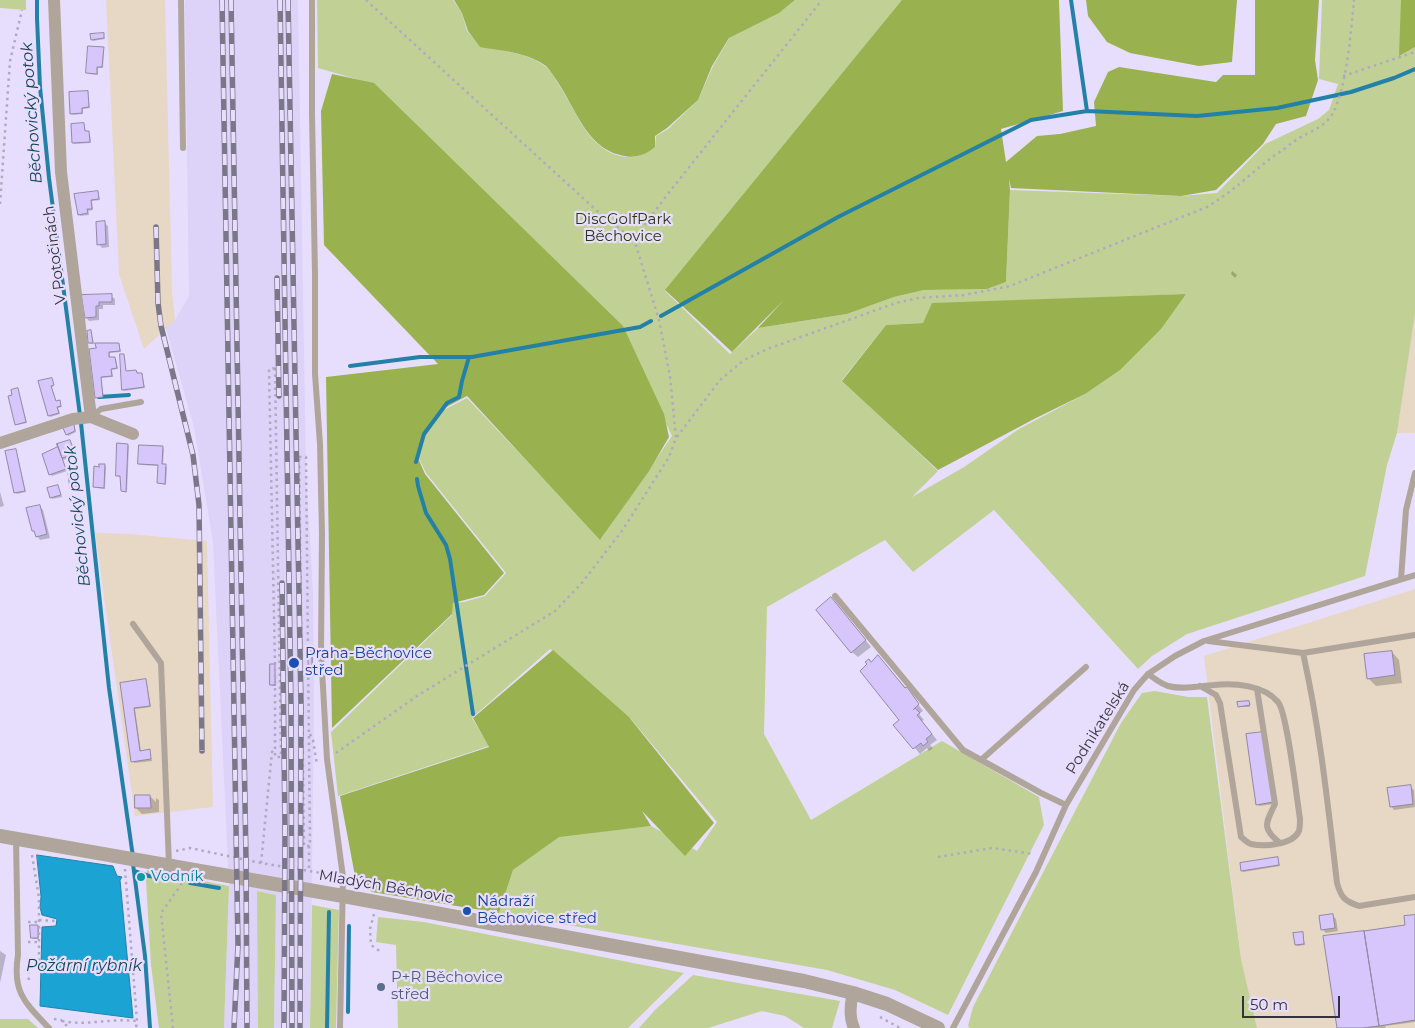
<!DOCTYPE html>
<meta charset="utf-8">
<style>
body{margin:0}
#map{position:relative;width:1415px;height:1028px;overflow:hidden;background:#e7defd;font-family:Montserrat,sans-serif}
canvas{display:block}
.scale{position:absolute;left:1242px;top:996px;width:98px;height:22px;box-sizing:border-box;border:2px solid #35323d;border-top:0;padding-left:6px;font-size:15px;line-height:18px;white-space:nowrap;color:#35323d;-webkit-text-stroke:4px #e7defd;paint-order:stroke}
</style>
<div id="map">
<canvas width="1415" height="1028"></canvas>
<div class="scale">50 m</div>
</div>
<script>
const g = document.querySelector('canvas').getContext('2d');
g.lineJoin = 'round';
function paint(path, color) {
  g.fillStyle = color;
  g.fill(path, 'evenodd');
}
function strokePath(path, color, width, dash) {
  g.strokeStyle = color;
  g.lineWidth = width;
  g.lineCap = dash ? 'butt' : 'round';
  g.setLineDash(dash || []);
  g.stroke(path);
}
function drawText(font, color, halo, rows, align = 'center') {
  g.font = font + ' Montserrat,sans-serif';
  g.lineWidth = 4.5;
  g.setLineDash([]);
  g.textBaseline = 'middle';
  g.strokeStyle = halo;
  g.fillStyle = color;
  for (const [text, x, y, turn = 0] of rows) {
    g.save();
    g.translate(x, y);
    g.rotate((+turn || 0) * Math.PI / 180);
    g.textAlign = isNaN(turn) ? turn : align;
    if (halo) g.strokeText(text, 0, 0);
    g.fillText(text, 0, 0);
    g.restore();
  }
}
paint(new Path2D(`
 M 185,0 L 298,0 L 306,473 L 313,594 L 314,702 L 310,1028 L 274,1028 L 276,895 L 258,891 L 258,1028 L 224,1028 L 229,886 L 213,542 L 194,427 L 166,328 L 175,320 L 189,296 Z`), '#ddd2f7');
paint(new Path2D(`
 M 106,0 L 165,0 L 172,292 L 175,320 L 144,349 L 119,274 Z
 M 1415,314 L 1415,433 L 1397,433 Z
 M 95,533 L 130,534 L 207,541 L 213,807 L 135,816 Z
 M 1415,589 L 1415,1028 L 1257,1028 L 1241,959 L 1204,656 Z`), '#e7d7c5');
paint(new Path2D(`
 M 0,0 L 26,0 L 26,10 L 0,8 Z
 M 317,0 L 453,0 L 462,13 L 467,31 L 480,46 C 502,51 526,52 545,66 C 550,70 554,77 557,82 C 575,107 586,148 620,156 C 634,159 643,156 655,147 L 656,136 L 668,129 L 698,100 L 713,66 L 730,37 L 780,12 L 795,0 L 904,0 L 665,291 L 730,354 L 758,328 L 847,314 L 894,297 L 924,290 L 987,289 L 1006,282 L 1010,190 L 1180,196 L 1217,193 L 1265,144 L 1318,119 L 1329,110 L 1338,84 L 1319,79 L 1322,0 L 1403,0 L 1402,54 L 1415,47 L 1415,314 L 1397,433 L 1387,465 L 1365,576 L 1187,634 L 1152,656 L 1138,669 L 994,510 L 913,572 L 885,540 L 767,607 L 764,734 L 811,820 L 942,741 L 1039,797 L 1044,825 L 948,1015 L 895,990 L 827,970 L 499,913 L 513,870 L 559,836 L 651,826 L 697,851 L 717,822 L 631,719 L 550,649 L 472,718 L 489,746 L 338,796 L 331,732 L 452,615 L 452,603 L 464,602 L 485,596 L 506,573 L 426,473 L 417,455 L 424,434 L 438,413 L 467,398 L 601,539 L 672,436 L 620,326 L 373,84 L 318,68 ZM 1186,294 L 1085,394 L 1019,429 L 964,467 L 912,497 L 938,471 L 842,380 L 886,325 L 923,323 L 933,304 Z
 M 1155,691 L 1188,697 L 1207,697 L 1241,959 L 1257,1028 L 970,1028 L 968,1026 L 973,1007 L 1121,723 L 1142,693 Z
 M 147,870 L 229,886 L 224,1028 L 159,1028 L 151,965 L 146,881 Z
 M 257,891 L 276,895 L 274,1028 L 258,1028 Z
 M 312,905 L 339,910 L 336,1028 L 310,1028 Z
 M 378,917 L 424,922 L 684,973 L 628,1028 L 398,1028 L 396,945 L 376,942 Z
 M 693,975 L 840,1001 L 832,1028 L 804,1028 L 785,1016 L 762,1011 L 708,1028 L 639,1028 L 655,1010 Z
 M 0,1019 L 28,1019 L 38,1028 L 0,1028 Z`), '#c1d195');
paint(new Path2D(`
 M 454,0 L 795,0 L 779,13 L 729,38 L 712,66 L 698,100 L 667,128 L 655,136 L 655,147 C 644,156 634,159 620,155 C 586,147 575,107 557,81 C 554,77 550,70 546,66 C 527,52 502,51 480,47 L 468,31 L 462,13 Z
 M 902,0 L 1059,0 L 1063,111 L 1001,129 L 1006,162 L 1037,136 L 1060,134 L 1096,126 L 1094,102 L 1108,72 L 1119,67 L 1216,82 L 1223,75 L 1255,75 L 1255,0 L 1319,0 L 1315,60 L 1318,80 L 1306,116 L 1276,124 L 1263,144 L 1216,190 L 1181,196 L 1011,188 L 1009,179 L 1010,190 L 1006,282 L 987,289 L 924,290 L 894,297 L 847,314 L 758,328 L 784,300 L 732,352 L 665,290 Z
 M 1086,0 L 1237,0 L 1232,62 L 1199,66 L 1130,53 L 1107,42 L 1088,16 Z
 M 1401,0 L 1415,0 L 1415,47 L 1399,56 Z
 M 332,74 L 374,83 L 623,326 L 664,414 L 669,437 L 649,471 L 600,540 L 467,396 L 439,411 L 423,433 L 417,456 L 425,474 L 504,573 L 484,595 L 453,603 L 452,614 L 332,728 L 326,377 L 438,364 L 324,245 L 321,111 Z
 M 1186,294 L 1161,329 L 1120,370 L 1085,394 L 1036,418 L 938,470 L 842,381 L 886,325 L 923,323 L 932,303 Z
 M 553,650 L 629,717 L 714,823 L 685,856 L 642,811 L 651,826 L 559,837 L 513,870 L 499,913 L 372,892 L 355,876 L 340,796 L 489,747 L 473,718 Z`), '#9ab14f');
const water = new Path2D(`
 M 37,855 L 113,866 L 117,876 L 122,877 L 120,880 L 133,1018 L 40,1006 L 42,927 L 56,926 L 57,919 L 42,915 L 40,907 L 41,897 Z`);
paint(water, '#1ba3d4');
strokePath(water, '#2381a7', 1);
paint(new Path2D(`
 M 103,34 L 105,39 L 93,41 L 92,40 Z
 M 103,49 L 104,50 L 103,68 L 98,68 L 98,75 L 89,74 L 87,73 Z
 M 87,92 L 90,108 L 83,109 L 83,114 L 73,115 L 71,113 Z
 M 84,124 L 86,133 L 90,134 L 91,143 L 74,144 L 73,143 Z
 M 98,192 L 100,200 L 92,201 L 93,210 L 88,211 L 89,215 L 80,216 L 79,214 Z
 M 104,223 L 108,226 L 109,247 L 102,248 L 99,244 Z
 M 1232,271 L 1237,275 L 1235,278 L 1231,274 Z
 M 83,296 L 111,296 L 115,299 L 115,305 L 103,305 L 103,309 L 99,309 L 99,320 L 89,321 L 86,317 Z
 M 91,332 L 94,344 L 91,344 L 89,343 Z
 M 119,344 L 121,352 L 110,353 L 110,359 L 116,359 L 118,369 L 112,370 L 113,377 L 101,378 L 104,398 L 98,399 L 90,350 Z
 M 124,355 L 126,373 L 136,371 L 138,374 L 142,374 L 145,388 L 125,391 L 123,390 Z
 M 51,379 L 54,386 L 52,387 L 56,403 L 59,402 L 62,407 L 58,408 L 60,414 L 50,417 L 49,415 Z
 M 18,389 L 27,423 L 17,425 L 16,424 Z
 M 74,425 L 76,432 L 68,436 L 67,434 Z
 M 70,442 L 74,452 L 71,453 L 72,457 L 63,460 L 67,471 L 52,476 L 50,474 Z
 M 127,445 L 129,446 L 127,492 L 123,491 L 121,477 L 117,476 Z
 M 162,447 L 164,449 L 163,466 L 167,467 L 166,485 L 158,483 L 159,466 L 141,465 L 140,464 Z
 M 16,450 L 26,492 L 17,494 L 15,492 Z
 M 104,465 L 106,466 L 105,489 L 96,488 L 94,487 L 100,468 Z
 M 76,474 L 79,489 L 73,490 L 71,488 Z
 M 58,486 L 62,497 L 52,499 L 48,489 Z
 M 0,492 L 4,506 L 0,507 Z
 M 39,506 L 43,510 L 50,538 L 40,540 L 33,530 Z
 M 837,605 L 871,647 L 858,657 L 852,652 Z
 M 312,652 L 313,654 L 313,674 L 310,672 Z
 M 1392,652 L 1399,660 L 1402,683 L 1376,686 L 1368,678 Z
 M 871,663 L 884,663 L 918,702 L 917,703 L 923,711 L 919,714 L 924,720 L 922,721 L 937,740 L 930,745 L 933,748 L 929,751 L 927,748 L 920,754 L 895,725 L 901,720 Z
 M 274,665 L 275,667 L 276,686 L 273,686 L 271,685 Z
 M 146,680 L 151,707 L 135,709 L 141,752 L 149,751 L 152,761 L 134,763 L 121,684 Z
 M 1249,702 L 1250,707 L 1240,707 L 1239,706 Z
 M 1248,736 L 1274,804 L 1259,806 L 1258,804 Z
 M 1410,787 L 1414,790 L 1415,807 L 1394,810 L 1391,806 Z
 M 150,796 L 156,802 L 156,798 L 159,800 L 159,812 L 142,814 L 136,808 Z
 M 1278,859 L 1280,866 L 1243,872 L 1242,870 Z
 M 1332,915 L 1336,919 L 1338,931 L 1326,933 L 1322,929 Z
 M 1415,916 L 1415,1022 L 1385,1026 L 1386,1028 L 1338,1028 L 1406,926 Z
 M 38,927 L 39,928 L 39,939 L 33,939 L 32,938 Z
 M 1302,933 L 1305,945 L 1297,946 L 1296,945 Z
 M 0,951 L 6,955 L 0,983 Z`), '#0003');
strokePath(new Path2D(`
 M 37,0 L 37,18 L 40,87 L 49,178 L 81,423 L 109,688 L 133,857
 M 1071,0 L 1087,111
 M 661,316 L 838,217 L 1031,120 L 1087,111 L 1197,116 L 1277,108 L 1351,92 L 1394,78 L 1415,69
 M 350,366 L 420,357 L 472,357 L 640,327 L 651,321
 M 99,397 L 129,395
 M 416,462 L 424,434 L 447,403 L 459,397 L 462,381 L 469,357
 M 417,479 L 418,486 L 426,513 L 446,545 L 450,559 L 473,714
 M 133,864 L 145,956 L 150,1028
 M 134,871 L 149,876 L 176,880
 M 190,883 L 219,888
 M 348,1012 L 349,926
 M 327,1028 L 329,912`), '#2381a7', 4);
const building = new Path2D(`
 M 104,33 L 104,38 L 91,40 L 90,34 Z
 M 88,46 L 104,47 L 102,67 L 97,67 L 97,74 L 86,73 Z
 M 88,91 L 89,107 L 82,108 L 82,113 L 70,114 L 69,92 Z
 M 84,123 L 85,131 L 89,131 L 90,142 L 72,143 L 71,124 Z
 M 98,191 L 99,199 L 91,200 L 92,209 L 87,209 L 88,213 L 78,215 L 74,194 Z
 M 105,221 L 106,244 L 97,245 L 96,222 Z
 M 112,294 L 112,302 L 99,302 L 99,306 L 96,306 L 96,317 L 85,318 L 81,295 Z
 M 91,330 L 93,343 L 88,343 L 87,331 Z
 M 95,343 L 119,343 L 120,351 L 109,352 L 109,357 L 115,357 L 117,368 L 111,369 L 112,376 L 101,377 L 103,397 L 95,398 L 89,349 L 96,348 Z
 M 120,354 L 124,354 L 126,371 L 136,370 L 137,373 L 142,373 L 144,387 L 122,390 Z
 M 52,378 L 54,385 L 51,386 L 56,401 L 60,400 L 61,406 L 57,407 L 59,413 L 48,416 L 38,381 Z
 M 18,388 L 26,422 L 15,425 L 8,396 L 12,395 L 11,390 Z
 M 74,424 L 75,431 L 66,435 L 63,428 Z
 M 70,440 L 74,450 L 70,451 L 72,455 L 62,458 L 57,444 Z
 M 117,443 L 128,444 L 126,492 L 121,491 L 120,476 L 116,476 Z
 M 57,444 L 66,469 L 49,475 L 42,454 L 57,447 Z
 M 139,445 L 163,446 L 162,464 L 166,464 L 165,484 L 157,483 L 158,465 L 138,464 Z
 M 16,449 L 25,491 L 14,493 L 5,451 Z
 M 99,464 L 105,464 L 104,488 L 93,487 L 94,466 L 99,467 Z
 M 76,473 L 78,487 L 70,489 L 68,474 Z
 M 58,485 L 61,495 L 50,498 L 47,488 Z
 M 40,505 L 47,534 L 36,537 L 34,531 L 32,531 L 26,508 Z
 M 831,597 L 866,640 L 851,653 L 816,610 Z
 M 308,651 L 312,651 L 312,673 L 309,673 Z
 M 1392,651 L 1395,675 L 1367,679 L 1364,654 Z
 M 878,655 L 905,688 L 907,687 L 919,704 L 913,710 L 915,708 L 920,713 L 917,715 L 932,734 L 926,739 L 928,742 L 923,746 L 921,743 L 913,749 L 893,725 L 899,720 L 860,671 L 867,664 L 865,662 L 869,659 L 871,662 Z
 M 270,664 L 275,664 L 275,685 L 270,685 Z
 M 146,679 L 150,706 L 134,708 L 140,751 L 150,749 L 151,759 L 131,762 L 120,683 Z
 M 1249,701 L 1250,705 L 1238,707 L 1237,702 Z
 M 1263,732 L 1273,802 L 1256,805 L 1246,734 Z
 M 1411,785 L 1413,804 L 1390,807 L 1387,788 Z
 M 135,795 L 150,795 L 151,808 L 135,808 Z
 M 1278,857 L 1279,865 L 1241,871 L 1240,863 Z
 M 1333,914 L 1335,928 L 1321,930 L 1319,916 Z
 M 1415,915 L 1415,1020 L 1379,1026 L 1364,931 L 1405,925 L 1404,916 Z
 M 30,925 L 38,925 L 38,938 L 31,938 Z
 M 1364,931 L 1379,1026 L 1362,1028 L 1337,1028 L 1323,936 Z
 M 1303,932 L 1304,944 L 1295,945 L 1293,933 Z`);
paint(building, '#d6c6fc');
strokePath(building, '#9189a5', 1);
strokePath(new Path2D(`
 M 366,0 L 607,220 L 634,239
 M 1343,76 L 1415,52
 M 0,204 L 10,61 L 22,10
 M 275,368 L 281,757 L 275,757 L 275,664 L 269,369 Z
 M 677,437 L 720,380 L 744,360 L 770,348 L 896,303 L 918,298 L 964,295 L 1010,286 L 1207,207 C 1231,193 1250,174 1271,158 C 1280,152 1288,146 1296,140 C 1309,132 1325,127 1333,113 C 1347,86 1351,31 1354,0
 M 299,457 L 306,457 L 310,846 L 304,846 Z
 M 310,734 L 313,740 L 317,765
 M 336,753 L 417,696 L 555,611 L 581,584 L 622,531 L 669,457 L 676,438 L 670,376 L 659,320 L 634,239 L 667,195 L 822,0
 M 309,846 L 309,871
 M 176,851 L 190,848 L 261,863 L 333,875
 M 32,855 L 39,898 L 39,962
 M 938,857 L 992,848 L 1034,854
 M 261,863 L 272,752 L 274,750
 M 125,869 L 137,1021 L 136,1028
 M 374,914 L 370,929 L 371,945 L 381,952
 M 39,920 L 55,921
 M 28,922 L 39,922
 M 28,942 L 39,942
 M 28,958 L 29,984
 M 880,1017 L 900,1028
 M 54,1019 L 61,1020 L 69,1028
 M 62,1021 C 88,1026 110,1018 137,1021
 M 173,1028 L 161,913 L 183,882`), '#b0a9c1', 2.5, [2.5, 4]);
strokePath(new Path2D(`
 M 181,0 L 183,148
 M 312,0 L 312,114 L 315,274 L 315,374 L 320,444 L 322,534 L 321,651 L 327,759 L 343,877 L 340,1028
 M 92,416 L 101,409 L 141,402
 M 1401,579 L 1406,510 L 1415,473
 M 835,596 L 963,750 L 1041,793 L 1066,805
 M 133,624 L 161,663 L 169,865
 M 1208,641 L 1303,653 L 1415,635
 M 1303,653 C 1320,729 1328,806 1337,883 C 1341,897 1344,901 1359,906 L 1415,897
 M 1148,674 C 1154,678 1161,684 1168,686 C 1182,690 1199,686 1214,685 C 1235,683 1264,685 1278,702 C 1287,712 1297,800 1300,819 C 1300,822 1300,827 1299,831 C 1293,845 1264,847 1251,844 C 1247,843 1245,840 1241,837 L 1220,703 L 1216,695 L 1200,686
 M 1257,689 L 1275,804 C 1266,823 1261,828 1280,843
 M 981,760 L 1086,667
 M 16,838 L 18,955 C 12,992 25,1003 49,1028
 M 953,1028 L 1036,872 L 1066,805 L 1134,690 L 1148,674 L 1175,656 L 1204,641 L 1415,575`), '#b0a59b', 6);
strokePath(new Path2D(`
 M 54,0 L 61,172 L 91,417
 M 0,443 L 73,419 L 91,417 L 133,434
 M 853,993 C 850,1005 849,1017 854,1028`), '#b0a59b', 12);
strokePath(new Path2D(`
 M 0,836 L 343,896 L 804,981 L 853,993 L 887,1004 L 938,1028`), '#b0a59b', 14);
const rail = new Path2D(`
 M 222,0 L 237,887 L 238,945 L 234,1028
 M 231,0 L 246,859 L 247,1028
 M 280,0 L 291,704 L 292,1028
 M 288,0 L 301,704 L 300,1028
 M 156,227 L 158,303 L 161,326 L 193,455 L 199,505 L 202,751
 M 277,278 L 279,396
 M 282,583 L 285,829 L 284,1028`);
strokePath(rail, '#7b7688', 5.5);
strokePath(rail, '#e7defd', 4, [11]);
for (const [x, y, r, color] of [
 [294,663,6,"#1a4fb4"],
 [141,877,5,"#0f9aa8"],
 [467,911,5,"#1a4fb4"],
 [381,987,5,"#5c6f8a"]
]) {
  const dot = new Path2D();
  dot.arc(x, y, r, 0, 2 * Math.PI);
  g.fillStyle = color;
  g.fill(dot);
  strokePath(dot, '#e7defd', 2);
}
drawText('15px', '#2c350b', '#e7defd', [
 ["DiscGolfPark",623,220],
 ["Běchovice",623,237]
]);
drawText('15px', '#35323d', '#e7defd', [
 ["V Potočinách",55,255,-97],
 ["Podnikatelská",1098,728,-58],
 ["Mladých Běchovic",386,887,10]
]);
drawText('15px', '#164399', '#e7defd', [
 ["Praha-Běchovice",305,654],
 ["střed",305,671],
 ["Nádraží",477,902],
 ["Běchovice střed",477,919]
], 'left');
drawText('15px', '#0d838f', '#e7defd', [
 ["Vodník",151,877]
], 'left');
drawText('15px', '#4e5e75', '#e7defd', [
 ["P+R Běchovice",391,978],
 ["střed",391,995]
], 'left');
drawText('italic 16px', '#124559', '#e7defd', [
 ["Běchovický potok",32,113,-94],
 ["Běchovický potok",78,516,-96],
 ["Požární rybník",84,966]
]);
</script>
